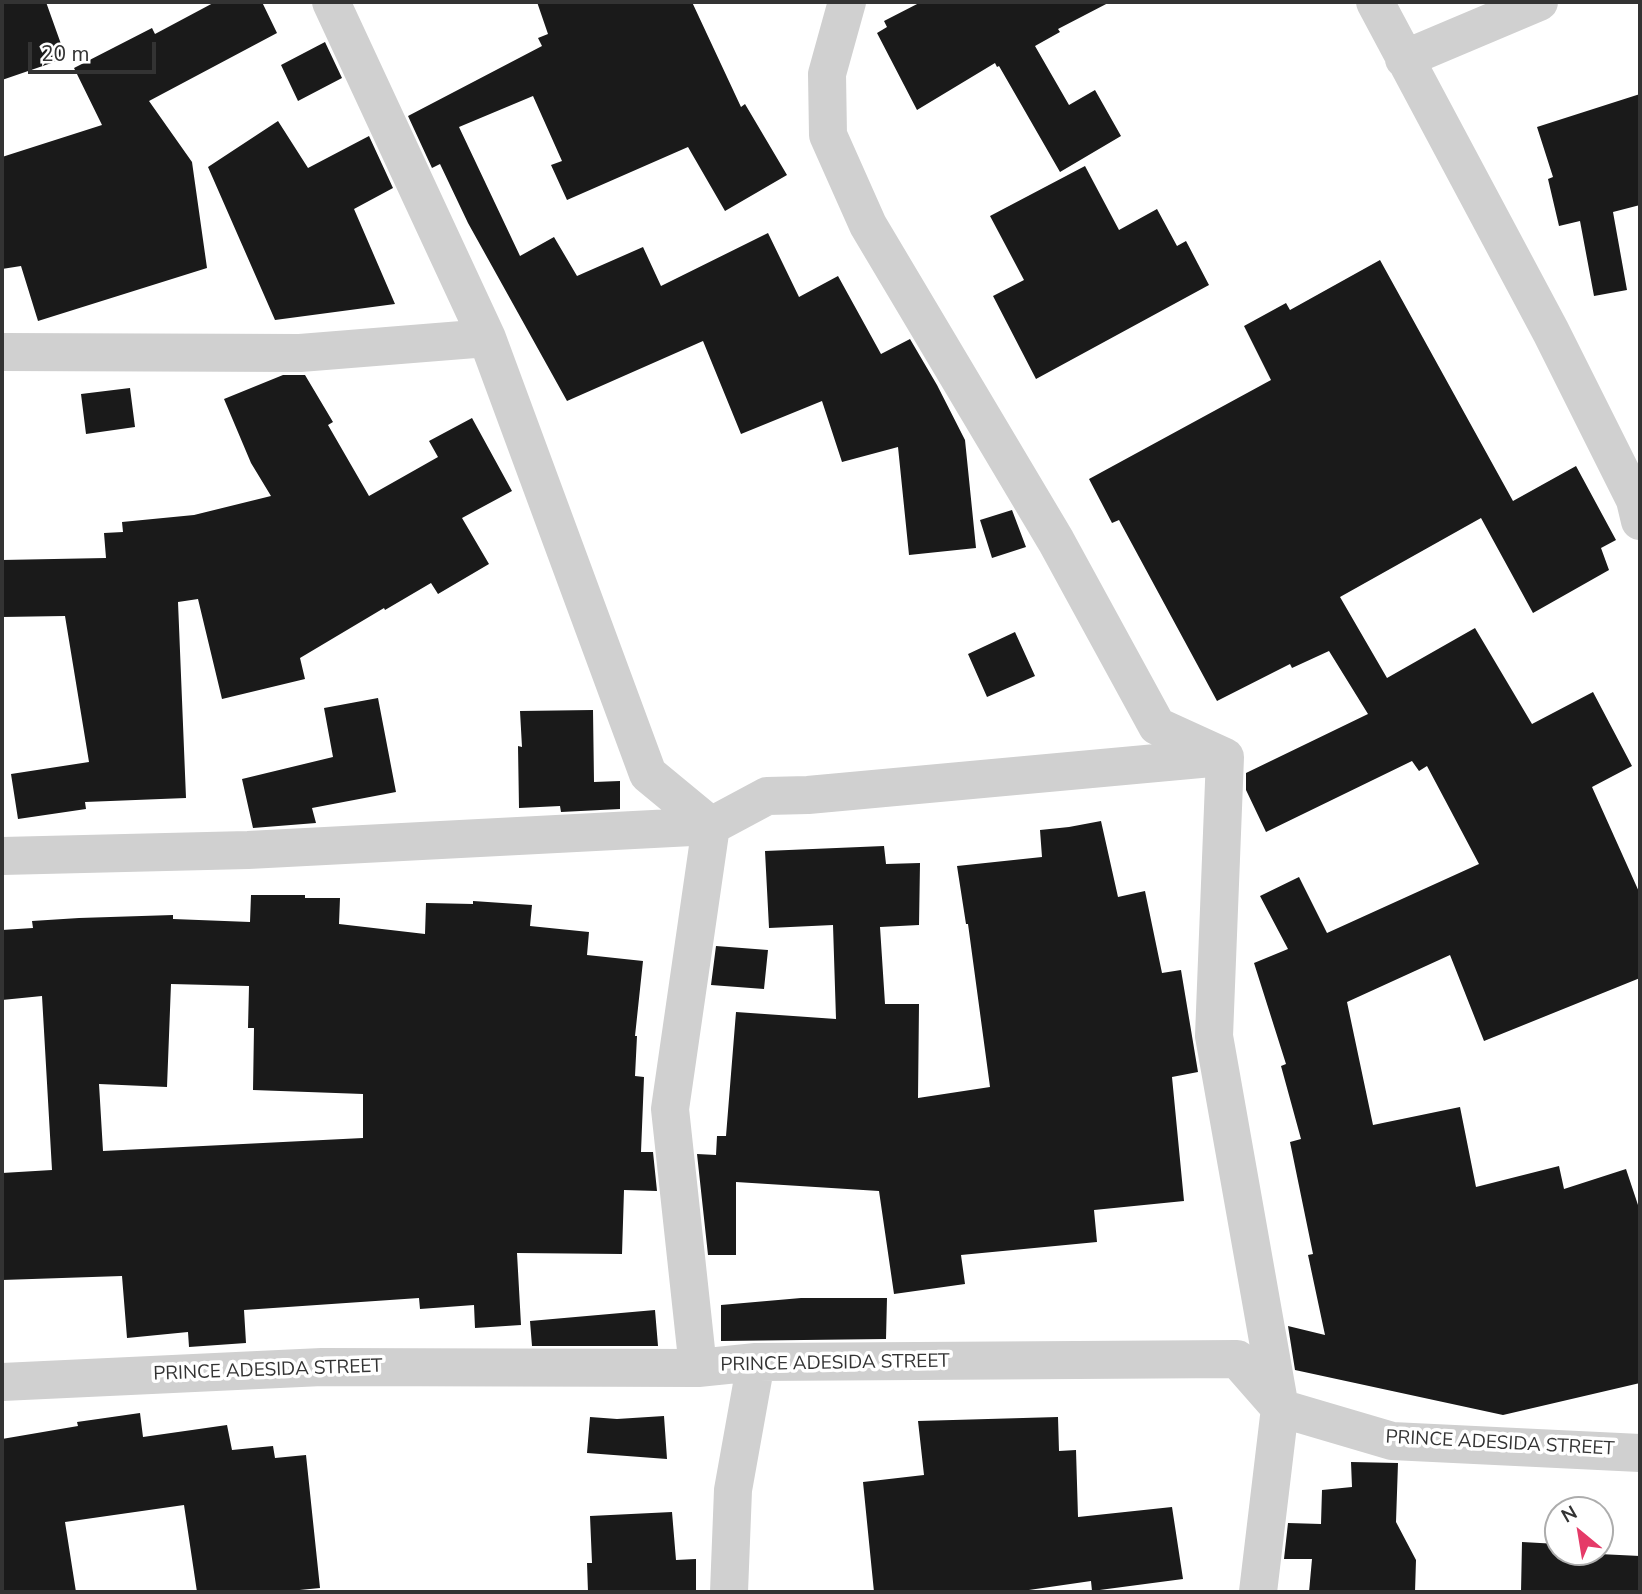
<!DOCTYPE html>
<style>
body{margin:0}
#map{position:relative;width:1642px;height:1594px;overflow:hidden;background:#fff;font-family:"Nunito Sans",sans-serif}
canvas{display:block}
.frame{position:absolute;inset:0;border:4px solid #333;pointer-events:none}
.north{position:absolute;left:1544px;top:1496px;width:70px;height:70px;box-sizing:border-box;background:#fff;border:2px solid #adadad;border-radius:50%;rotate:330deg;font-size:19px;font-weight:700;line-height:28px;text-align:center;color:#333}
.north::after{content:'';display:block;margin:auto;width:24px;height:32px;background:#e53a68;clip-path:polygon(50% 0,100% 100%,50% 72%,0 100%)}
.scale{position:absolute;left:28px;top:42px;width:128px;height:32px;box-sizing:border-box;border:4px solid #333;border-top:0;padding-left:9px;font-size:21px;line-height:24px;white-space:nowrap;color:#333;-webkit-text-stroke:5px #fff;paint-order:stroke}
</style>
<div id="map">
<canvas width="1642" height="1594"></canvas>
<div class="frame"></div>
<div class="north">N</div>
<div class="scale">20 m</div>
</div>
<script>
const g = document.querySelector('canvas').getContext('2d');
g.lineJoin = 'round';
function paint(path, color) {
  g.fillStyle = color;
  g.fill(path, 'evenodd');
}
function strokePath(path, color, width, dash) {
  g.strokeStyle = color;
  g.lineWidth = width;
  g.lineCap = dash ? 'butt' : 'round';
  g.setLineDash(dash || []);
  g.stroke(path);
}
function drawText(font, color, halo, rows, align = 'center') {
  g.font = font + ' "Nunito Sans",sans-serif';
  g.lineWidth = 7;
  g.setLineDash([]);
  g.textBaseline = 'middle';
  g.strokeStyle = halo;
  g.fillStyle = color;
  for (const [text, x, y, turn = 0] of rows) {
    g.save();
    g.translate(x, y);
    g.rotate((+turn || 0) * Math.PI / 180);
    g.textAlign = isNaN(turn) ? turn : align;
    if (halo) g.strokeText(text, 0, 0);
    g.fillText(text, 0, 0);
    g.restore();
  }
}
paint(new Path2D(`
 M 2,2 L 46,2 L 66,58 L 2,80 Z
 M 215,2 L 262,2 L 277,33 L 149,101 L 192,162 L 207,268 L 38,321 L 21,266 L 2,269 L 2,157 L 102,125 L 74,68 L 152,28 L 155,34 Z
 M 537,2 L 692,2 L 741,107 L 745,104 L 787,175 L 725,211 L 688,147 L 567,200 L 551,165 L 562,161 L 533,96 L 459,127 L 520,256 L 554,237 L 577,276 L 643,247 L 661,286 L 768,233 L 799,297 L 838,276 L 881,354 L 910,339 L 937,385 L 965,440 L 976,548 L 909,555 L 898,447 L 842,462 L 822,401 L 741,434 L 703,341 L 567,401 L 468,223 L 440,164 L 432,168 L 408,116 L 542,46 L 538,38 L 548,34 Z
 M 921,2 L 1110,2 L 1058,29 L 1060,32 L 1035,46 L 1069,105 L 1095,90 L 1121,136 L 1060,172 L 999,66 L 997,67 L 995,63 L 917,110 L 877,33 L 887,27 L 884,21 Z
 M 325,42 L 342,78 L 298,101 L 281,65 Z
 M 1640,94 L 1640,205 L 1613,212 L 1627,290 L 1594,296 L 1580,221 L 1559,226 L 1548,179 L 1553,177 L 1537,127 Z
 M 278,121 L 308,168 L 369,136 L 393,188 L 354,209 L 395,304 L 275,320 L 208,167 Z
 M 1085,166 L 1119,230 L 1157,209 L 1177,246 L 1186,241 L 1209,285 L 1036,379 L 993,296 L 1024,280 L 990,216 Z
 M 1380,260 L 1513,501 L 1576,466 L 1616,540 L 1601,548 L 1609,570 L 1533,613 L 1481,518 L 1340,597 L 1387,678 L 1475,628 L 1532,724 L 1593,692 L 1632,766 L 1592,787 L 1640,894 L 1640,978 L 1484,1041 L 1450,955 L 1347,1002 L 1373,1125 L 1460,1107 L 1476,1187 L 1559,1166 L 1564,1189 L 1626,1169 L 1640,1211 L 1640,1383 L 1503,1415 L 1295,1370 L 1288,1326 L 1325,1335 L 1308,1255 L 1313,1254 L 1290,1142 L 1301,1139 L 1281,1066 L 1286,1064 L 1254,963 L 1288,949 L 1260,896 L 1299,877 L 1327,933 L 1479,864 L 1427,766 L 1419,771 L 1412,761 L 1266,832 L 1246,790 L 1246,773 L 1368,714 L 1329,651 L 1292,668 L 1290,664 L 1217,701 L 1119,520 L 1112,523 L 1089,479 L 1271,380 L 1244,326 L 1286,303 L 1290,310 Z
 M 283,375 L 305,375 L 333,422 L 328,425 L 369,496 L 438,457 L 429,441 L 472,418 L 512,491 L 462,518 L 489,564 L 438,594 L 431,583 L 385,610 L 384,608 L 300,658 L 305,679 L 222,699 L 198,599 L 178,602 L 186,798 L 85,802 L 86,809 L 18,819 L 11,774 L 89,762 L 65,616 L 2,617 L 2,560 L 106,558 L 104,533 L 123,532 L 122,522 L 194,515 L 271,496 L 251,463 L 224,399 Z
 M 130,388 L 135,427 L 86,434 L 81,394 Z
 M 1012,510 L 1026,547 L 992,558 L 980,520 Z
 M 1015,632 L 1035,676 L 987,697 L 968,654 Z
 M 378,698 L 396,792 L 312,808 L 316,823 L 253,828 L 242,779 L 333,757 L 324,708 Z
 M 593,710 L 594,782 L 620,781 L 620,809 L 561,812 L 560,806 L 519,808 L 518,746 L 522,747 L 520,711 Z
 M 1101,821 L 1118,897 L 1145,891 L 1162,973 L 1181,970 L 1198,1072 L 1172,1077 L 1184,1201 L 1094,1210 L 1097,1242 L 961,1255 L 965,1284 L 894,1294 L 879,1191 L 736,1182 L 736,1255 L 708,1255 L 697,1154 L 716,1155 L 717,1136 L 726,1136 L 736,1012 L 836,1019 L 833,925 L 769,928 L 765,851 L 884,846 L 886,864 L 920,863 L 919,925 L 880,927 L 885,1004 L 919,1004 L 918,1098 L 990,1087 L 968,924 L 966,924 L 957,866 L 1042,857 L 1040,830 L 1069,827 Z
 M 251,895 L 305,895 L 305,898 L 340,898 L 339,924 L 425,934 L 426,903 L 473,904 L 473,901 L 532,905 L 530,926 L 589,932 L 587,955 L 643,961 L 635,1036 L 637,1036 L 635,1076 L 644,1077 L 641,1152 L 653,1152 L 657,1191 L 624,1190 L 622,1254 L 517,1253 L 521,1325 L 475,1328 L 474,1305 L 420,1309 L 419,1298 L 244,1310 L 246,1343 L 189,1347 L 188,1332 L 127,1338 L 122,1276 L 2,1280 L 2,1173 L 52,1170 L 42,996 L 2,1000 L 2,930 L 33,928 L 32,921 L 79,918 L 173,915 L 173,919 L 250,922 ZM 171,984 L 249,986 L 248,1028 L 254,1028 L 253,1090 L 363,1094 L 363,1138 L 103,1151 L 99,1084 L 167,1087 Z
 M 716,946 L 768,950 L 764,989 L 711,985 Z
 M 801,1298 L 887,1298 L 886,1339 L 721,1341 L 721,1305 Z
 M 655,1310 L 658,1346 L 532,1346 L 530,1321 Z
 M 140,1413 L 143,1437 L 227,1425 L 232,1450 L 273,1446 L 275,1458 L 306,1455 L 320,1588 L 279,1592 L 197,1592 L 184,1505 L 65,1522 L 76,1592 L 2,1592 L 2,1439 L 78,1426 L 77,1422 Z
 M 664,1416 L 667,1459 L 587,1453 L 590,1417 L 617,1419 Z
 M 1058,1417 L 1059,1451 L 1076,1450 L 1078,1517 L 1172,1507 L 1183,1579 L 1092,1591 L 1091,1581 L 1015,1592 L 874,1592 L 863,1482 L 924,1475 L 918,1421 Z
 M 1351,1462 L 1398,1463 L 1396,1522 L 1416,1560 L 1415,1592 L 1309,1592 L 1312,1559 L 1284,1559 L 1288,1523 L 1321,1524 L 1322,1490 L 1352,1487 Z
 M 672,1512 L 676,1560 L 696,1559 L 696,1592 L 588,1592 L 587,1563 L 592,1563 L 590,1516 Z
 M 1522,1542 L 1558,1544 L 1558,1552 L 1640,1556 L 1640,1592 L 1521,1592 Z`), '#1a1a1a');
strokePath(new Path2D(`
 M 331,2 L 487,338 L 648,774 L 711,826 L 670,1109 L 698,1368
 M 847,2 L 827,74 L 828,135 L 868,225 L 1056,541 L 1157,726 L 1225,757 L 1214,1036 L 1280,1408 L 1258,1592
 M 1375,2 L 1551,332 L 1635,500 L 1640,521
 M 1404,59 L 1539,2
 M 2,352 L 300,353 L 487,338
 M 2,856 L 248,850 L 711,826 L 767,796 L 808,795 L 1222,757
 M 2,1382 L 322,1367 L 698,1368 L 756,1362 L 1237,1359 L 1280,1408 L 1392,1441 L 1640,1453
 M 729,1592 L 733,1490 L 756,1362`), '#d0d0d0', 38);
drawText('19px', '#333', '#fff', [
 ["PRINCE ADESIDA STREET",835,1364,-1],
 ["PRINCE ADESIDA STREET",268,1371,-2],
 ["PRINCE ADESIDA STREET",1500,1444,3]
]);
</script>
